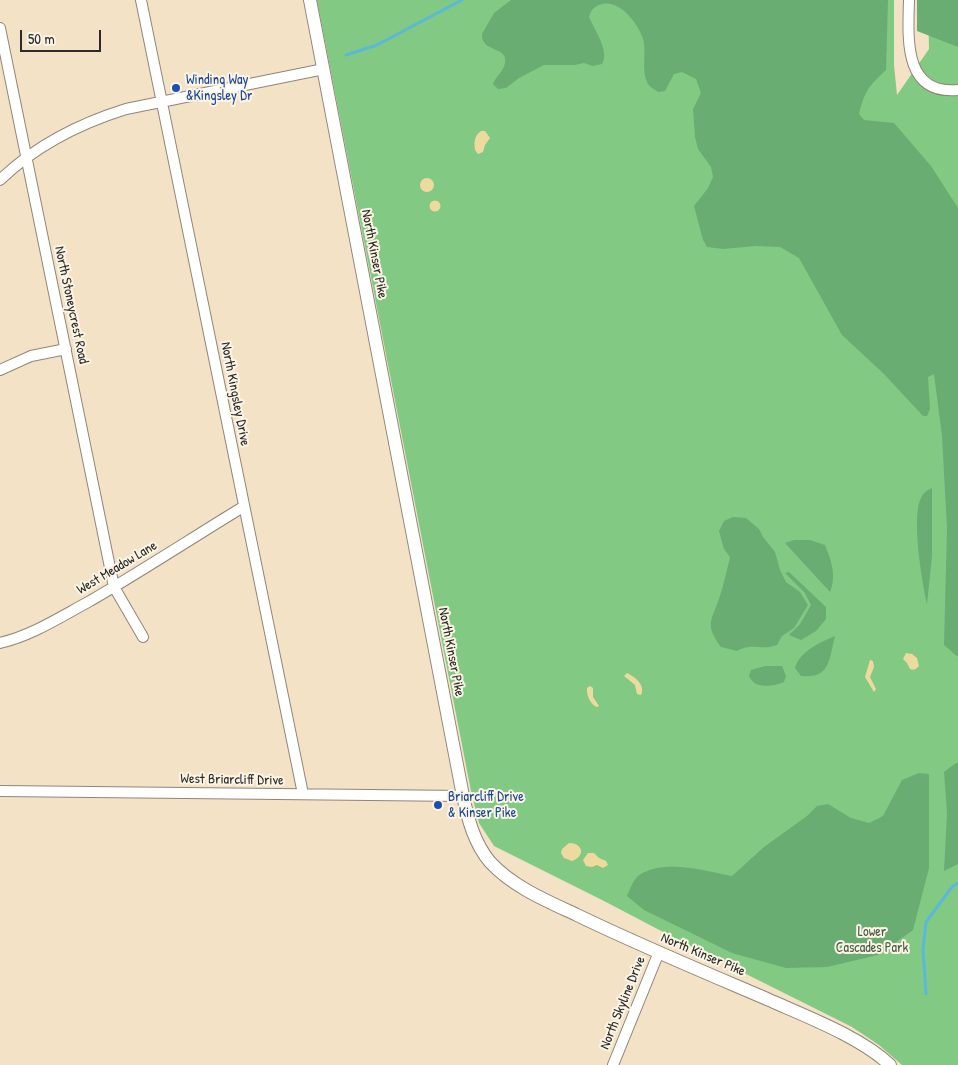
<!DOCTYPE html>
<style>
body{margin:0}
#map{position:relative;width:958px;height:1065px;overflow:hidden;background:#f4e2c6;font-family:"Patrick Hand",sans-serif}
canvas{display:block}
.scale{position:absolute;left:20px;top:30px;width:81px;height:22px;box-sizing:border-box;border:2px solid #2b2b2b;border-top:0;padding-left:6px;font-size:15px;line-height:18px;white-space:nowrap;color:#2b2b2b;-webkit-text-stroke:4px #fcf5e5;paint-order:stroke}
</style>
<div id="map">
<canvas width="958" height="1065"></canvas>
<div class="scale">50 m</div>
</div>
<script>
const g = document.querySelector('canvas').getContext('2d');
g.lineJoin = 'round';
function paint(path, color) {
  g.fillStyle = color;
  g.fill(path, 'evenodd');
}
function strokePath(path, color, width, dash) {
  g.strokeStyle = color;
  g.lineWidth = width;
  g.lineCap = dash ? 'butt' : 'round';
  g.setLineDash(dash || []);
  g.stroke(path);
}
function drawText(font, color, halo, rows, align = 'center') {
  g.font = font + ' "Patrick Hand",sans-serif';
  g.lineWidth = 4;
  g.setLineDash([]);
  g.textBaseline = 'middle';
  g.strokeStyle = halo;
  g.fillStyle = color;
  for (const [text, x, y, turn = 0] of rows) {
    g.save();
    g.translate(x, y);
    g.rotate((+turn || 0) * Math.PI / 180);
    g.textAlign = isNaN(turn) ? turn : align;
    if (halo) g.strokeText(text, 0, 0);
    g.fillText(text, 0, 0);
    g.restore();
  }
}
paint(new Path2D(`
 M 317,0 L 894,0 L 894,65 L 897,95 L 929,49 L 928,0 L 958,0 L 958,1065 L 902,1065 L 879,1045 L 852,1027 L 688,945 L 604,901 L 494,846 L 479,823 L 471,791 Z`), '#82c984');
paint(new Path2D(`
 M 511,0 L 888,0 L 886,70 C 869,86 865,90 859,114 L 864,120 L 894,123 L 931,166 L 958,208 L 958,657 L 944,645 L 947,528 L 942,436 L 934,374 L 928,377 L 930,409 L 927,416 L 923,416 L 884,374 L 842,335 L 799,258 L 780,247 L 756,246 L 723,249 L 707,247 L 703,240 L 694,206 L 708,188 L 713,177 L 711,167 L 698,149 L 695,137 L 693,109 L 701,93 L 696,79 L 682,72 L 674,74 L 665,91 L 658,92 C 654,89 648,86 647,82 C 641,69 647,52 643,39 C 638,23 620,0 602,4 C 594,6 591,10 589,17 C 595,31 610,52 602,64 L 593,66 L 584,63 L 575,65 L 544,65 L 519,78 L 506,88 L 498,89 L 493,84 C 496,76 504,71 505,63 C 508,49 489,51 484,42 C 482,40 482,37 482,34 L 494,13 Z
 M 917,0 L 958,0 L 958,47 L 917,31 Z
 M 932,488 L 932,556 L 927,604 C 922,582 911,517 921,498 C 923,493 927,490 932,488 Z
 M 733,517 L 746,518 L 759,529 L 763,537 L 775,552 L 780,570 L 786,582 L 800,592 L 808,605 L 794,628 L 782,636 L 777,645 C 761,651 752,642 737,651 L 721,647 C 703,623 713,619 720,596 C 724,583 727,570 730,557 L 724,549 L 719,531 L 724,521 Z
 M 794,540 L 810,540 L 825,545 C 831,560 837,576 830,592 L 785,543 Z
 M 789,572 L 826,607 L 826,619 L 816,631 L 801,640 L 789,635 L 800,624 L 811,605 L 805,593 L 785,573 Z
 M 835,636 C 829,660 830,679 801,676 L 795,668 C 800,651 819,643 835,636 Z
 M 765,666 L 782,666 L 786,676 L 784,682 C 773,687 754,689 749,676 L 751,670 Z
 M 956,763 L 958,763 L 958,864 L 944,871 L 947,813 L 944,772 Z
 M 919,773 L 929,774 L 929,868 L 913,930 L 878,955 L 827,967 L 786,968 L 732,953 L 644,910 L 627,896 C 630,890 633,880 638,876 C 663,858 705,871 732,876 L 764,847 L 807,816 L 817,806 L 828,804 L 851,818 L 869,823 L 883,816 L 902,780 Z`), '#69ad72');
paint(new Path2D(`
 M 481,131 L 485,131 L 490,138 L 485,145 L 483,152 L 478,154 L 475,150 C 474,142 474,136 481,131 Z
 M420 185a7 7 0 1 1 14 0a7 7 0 1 1-14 0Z
 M429.5 206a5.5 5.5 0 1 1 11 0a5.5 5.5 0 1 1-11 0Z
 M 906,653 L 912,654 L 917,658 L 919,666 C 916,669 914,671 910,669 L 907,663 L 903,659 Z
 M 870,660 L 873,661 L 874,667 L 870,677 L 876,689 L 874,692 L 865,677 Z
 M 627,673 C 635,677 646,685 641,695 L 637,694 L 635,685 L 624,676 Z
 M 590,686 L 593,688 L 593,697 L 599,706 L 597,707 C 591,705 586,695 587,688 Z
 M 569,843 C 583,843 586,856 572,861 L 564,858 L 561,853 L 562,849 Z
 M 588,853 L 594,853 L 599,858 L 606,861 L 608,865 L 603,868 L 597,865 L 592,867 L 586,866 L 583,860 Z`), '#eeda9e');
strokePath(new Path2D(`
 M 346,55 L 377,45 L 462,0
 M 926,994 L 923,949 L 926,922 L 952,887 L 958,883`), '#5cb8da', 3);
const minor = new Path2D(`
 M 141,0 L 303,794
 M 909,0 C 908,38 903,95 958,90
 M 0,28 L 114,587 L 143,637
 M 0,180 C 36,145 78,124 126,109 L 324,69
 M 0,370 L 31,356 L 66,349
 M 0,643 C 33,635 60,617 90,601 C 142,571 192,538 243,507
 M 0,791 L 463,796
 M 613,1065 L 659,952`);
const tertiary = new Path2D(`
 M 310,0 L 463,796 C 468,819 474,843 490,862 C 513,887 547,901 577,915 C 639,945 704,972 767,999 C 805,1016 861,1037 890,1065`);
strokePath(minor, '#908678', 12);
strokePath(tertiary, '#908678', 14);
strokePath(minor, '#fff', 10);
strokePath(tertiary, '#fff', 12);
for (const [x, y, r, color] of [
 [176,88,5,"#1a4fb4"],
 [438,805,5,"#1a4fb4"]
]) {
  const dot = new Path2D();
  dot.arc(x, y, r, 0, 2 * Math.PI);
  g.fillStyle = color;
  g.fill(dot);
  strokePath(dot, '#fcf5e5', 2);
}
drawText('14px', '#164399', '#fcf5e5', [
 ["Winding Way",186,80],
 ["&Kingsley Dr",186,96],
 ["Briarcliff Drive",448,797],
 ["& Kinser Pike",448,813]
], 'left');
drawText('14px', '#2b2b2b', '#fcf5e5', [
 ["North Kinser Pike",374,254,79],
 ["North Stoneycrest Road",71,305,78],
 ["North Kingsley Drive",235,394,79],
 ["West Meadow Lane",117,568,-31],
 ["North Kinser Pike",451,652,79],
 ["West Briarcliff Drive",232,780,1],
 ["North Kinser Pike",703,955,23],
 ["North Skyline Drive",623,1003,-68]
]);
drawText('14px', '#455a46', '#fcf5e5', [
 ["Lower",872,932],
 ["Cascades Park",872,948]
]);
</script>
